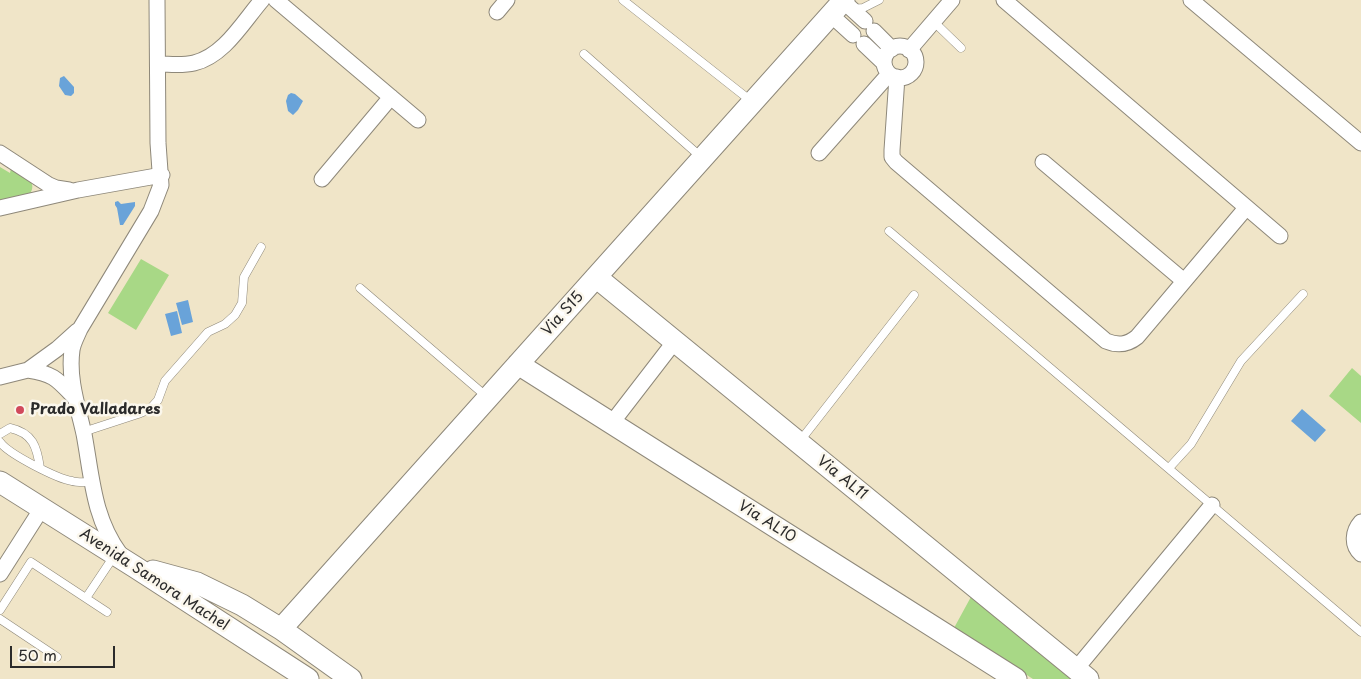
<!DOCTYPE html>
<style>
body{margin:0}
#map{position:relative;width:1361px;height:679px;overflow:hidden;background:#f0e5c8;font-family:"Playpen Sans",sans-serif}
canvas{display:block}
.scale{position:absolute;left:10px;top:646px;width:105px;height:22px;box-sizing:border-box;border:2px solid #2b2b2b;border-top:0;padding-left:6px;font-size:15px;line-height:18px;white-space:nowrap;color:#2b2b2b;-webkit-text-stroke:4px #fbf7ec;paint-order:stroke}
</style>
<div id="map">
<canvas width="1361" height="679"></canvas>
<div class="scale">50 m</div>
</div>
<script>
const g = document.querySelector('canvas').getContext('2d');
g.lineJoin = 'round';
function paint(path, color) {
  g.fillStyle = color;
  g.fill(path, 'evenodd');
}
function strokePath(path, color, width, dash) {
  g.strokeStyle = color;
  g.lineWidth = width;
  g.lineCap = dash ? 'butt' : 'round';
  g.setLineDash(dash || []);
  g.stroke(path);
}
function drawText(font, color, halo, rows, align = 'center') {
  g.font = font + ' "Playpen Sans",sans-serif';
  g.lineWidth = 5;
  g.setLineDash([]);
  g.textBaseline = 'middle';
  g.strokeStyle = halo;
  g.fillStyle = color;
  for (const [text, x, y, turn = 0] of rows) {
    g.save();
    g.translate(x, y);
    g.rotate((+turn || 0) * Math.PI / 180);
    g.textAlign = isNaN(turn) ? turn : align;
    if (halo) g.strokeText(text, 0, 0);
    g.fillText(text, 0, 0);
    g.restore();
  }
}
paint(new Path2D(`
 M 0,167 L 10,173 L 11,168 C 21,173 39,180 30,194 L 0,202 Z
 M 141,259 L 169,275 L 136,330 L 108,313 Z
 M 1352,368 L 1361,376 L 1361,423 L 1329,396 Z
 M 972,595 L 1074,679 L 1033,679 L 954,628 Z`), '#a8d886');
paint(new Path2D(`
 M 64,76 L 74,87 L 74,93 L 71,96 L 65,95 L 59,86 L 60,78 Z
 M 291,93 L 295,94 L 303,101 L 298,110 L 293,115 L 288,111 L 286,101 L 288,95 Z
 M 118,201 L 121,204 L 135,202 L 135,206 L 123,225 L 120,225 L 117,208 L 115,205 L 115,202 Z
 M 188,300 L 193,322 L 182,325 L 176,303 Z
 M 177,311 L 182,333 L 171,336 L 165,314 Z
 M 1302,409 L 1326,430 L 1315,442 L 1291,421 Z`), '#69a3d9');
const lane = new Path2D(`
 M 623,0 L 751,101
 M 853,9 L 863,8 L 879,0
 M 933,21 L 961,48
 M 584,54 L 701,157
 M 889,231 L 1361,632
 M 360,288 L 487,397
 M 83,432 L 138,414 L 150,409 L 158,400 L 165,381 L 208,332 L 225,324 L 235,315 L 242,303 L 244,277 L 261,247
 M 0,434 L 10,428 C 33,433 37,447 40,468
 M 800,441 L 914,295
 M 0,442 C 8,454 58,479 72,481 C 78,483 85,482 92,482
 M 1169,468 L 1191,444 L 1241,361 L 1303,294
 M 86,598 L 114,556
 M 0,610 L 31,562 L 107,612
 M 0,619 L 57,657`);
const street = new Path2D(`
 M 276,0 L 418,120
 M 1004,0 L 1280,236
 M 1191,0 L 1361,143
 M 843,1 L 865,21
 M 497,12 L 507,0
 M 831,15 L 853,35
 M 874,31 L 892,49
 M 864,44 L 884,63
 M884 62a16 16 0 1 1 32 0a16 16 0 1 1-32 0Z
 M 909,50 L 952,0
 M 158,64 C 169,64 182,66 194,63 C 224,56 243,22 262,0
 M 897,77 L 892,150 L 892,157 L 896,162 L 1106,341 C 1118,346 1127,345 1137,337 L 1246,208
 M 0,153 L 49,185 L 56,188 L 69,190
 M 819,153 L 889,74
 M 1043,162 L 1184,281
 M 322,179 L 391,97
 M 0,208 L 78,190 L 162,175
 M 28,370 C 54,374 57,379 75,398
 M 0,377 L 28,370 L 57,349 L 77,331
 M 611,424 L 675,341
 M 1361,522 C 1353,531 1351,545 1361,554
 M 120,554 C 93,517 92,477 84,434 C 78,407 68,379 72,350 C 73,343 77,336 80,329 L 151,211 L 161,185 L 158,143 L 157,0
 M 0,574 L 42,508
 M 1076,669 L 1212,505`);
const secondary = new Path2D(`
 M 596,277 L 1088,679
 M 518,364 L 1016,679
 M 0,482 L 135,567 L 308,679
 M 153,571 L 197,583 L 242,605 L 281,629 L 351,679
 M 281,629 L 844,0`);
strokePath(lane, '#8e887a', 9);
strokePath(street, '#8e887a', 17);
strokePath(secondary, '#8e887a', 23);
strokePath(lane, '#fff', 8);
strokePath(street, '#fff', 15);
strokePath(secondary, '#fff', 21);
for (const [x, y, r, color] of [
 [20,410,5,"#d1495b"]
]) {
  const dot = new Path2D();
  dot.arc(x, y, r, 0, 2 * Math.PI);
  g.fillStyle = color;
  g.fill(dot);
  strokePath(dot, '#fbf7ec', 2);
}
drawText('15px', '#2b2b2b', '#fbf7ec', [
 ["Via S15",563,314,-48],
 ["Via AL11",842,478,39],
 ["Via AL10",767,522,32],
 ["Avenida Samora Machel",154,580,33]
]);
drawText('bold 15px', '#2b2b2b', '#fbf7ec', [
 ["Prado Valladares",30,410]
], 'left');
</script>
